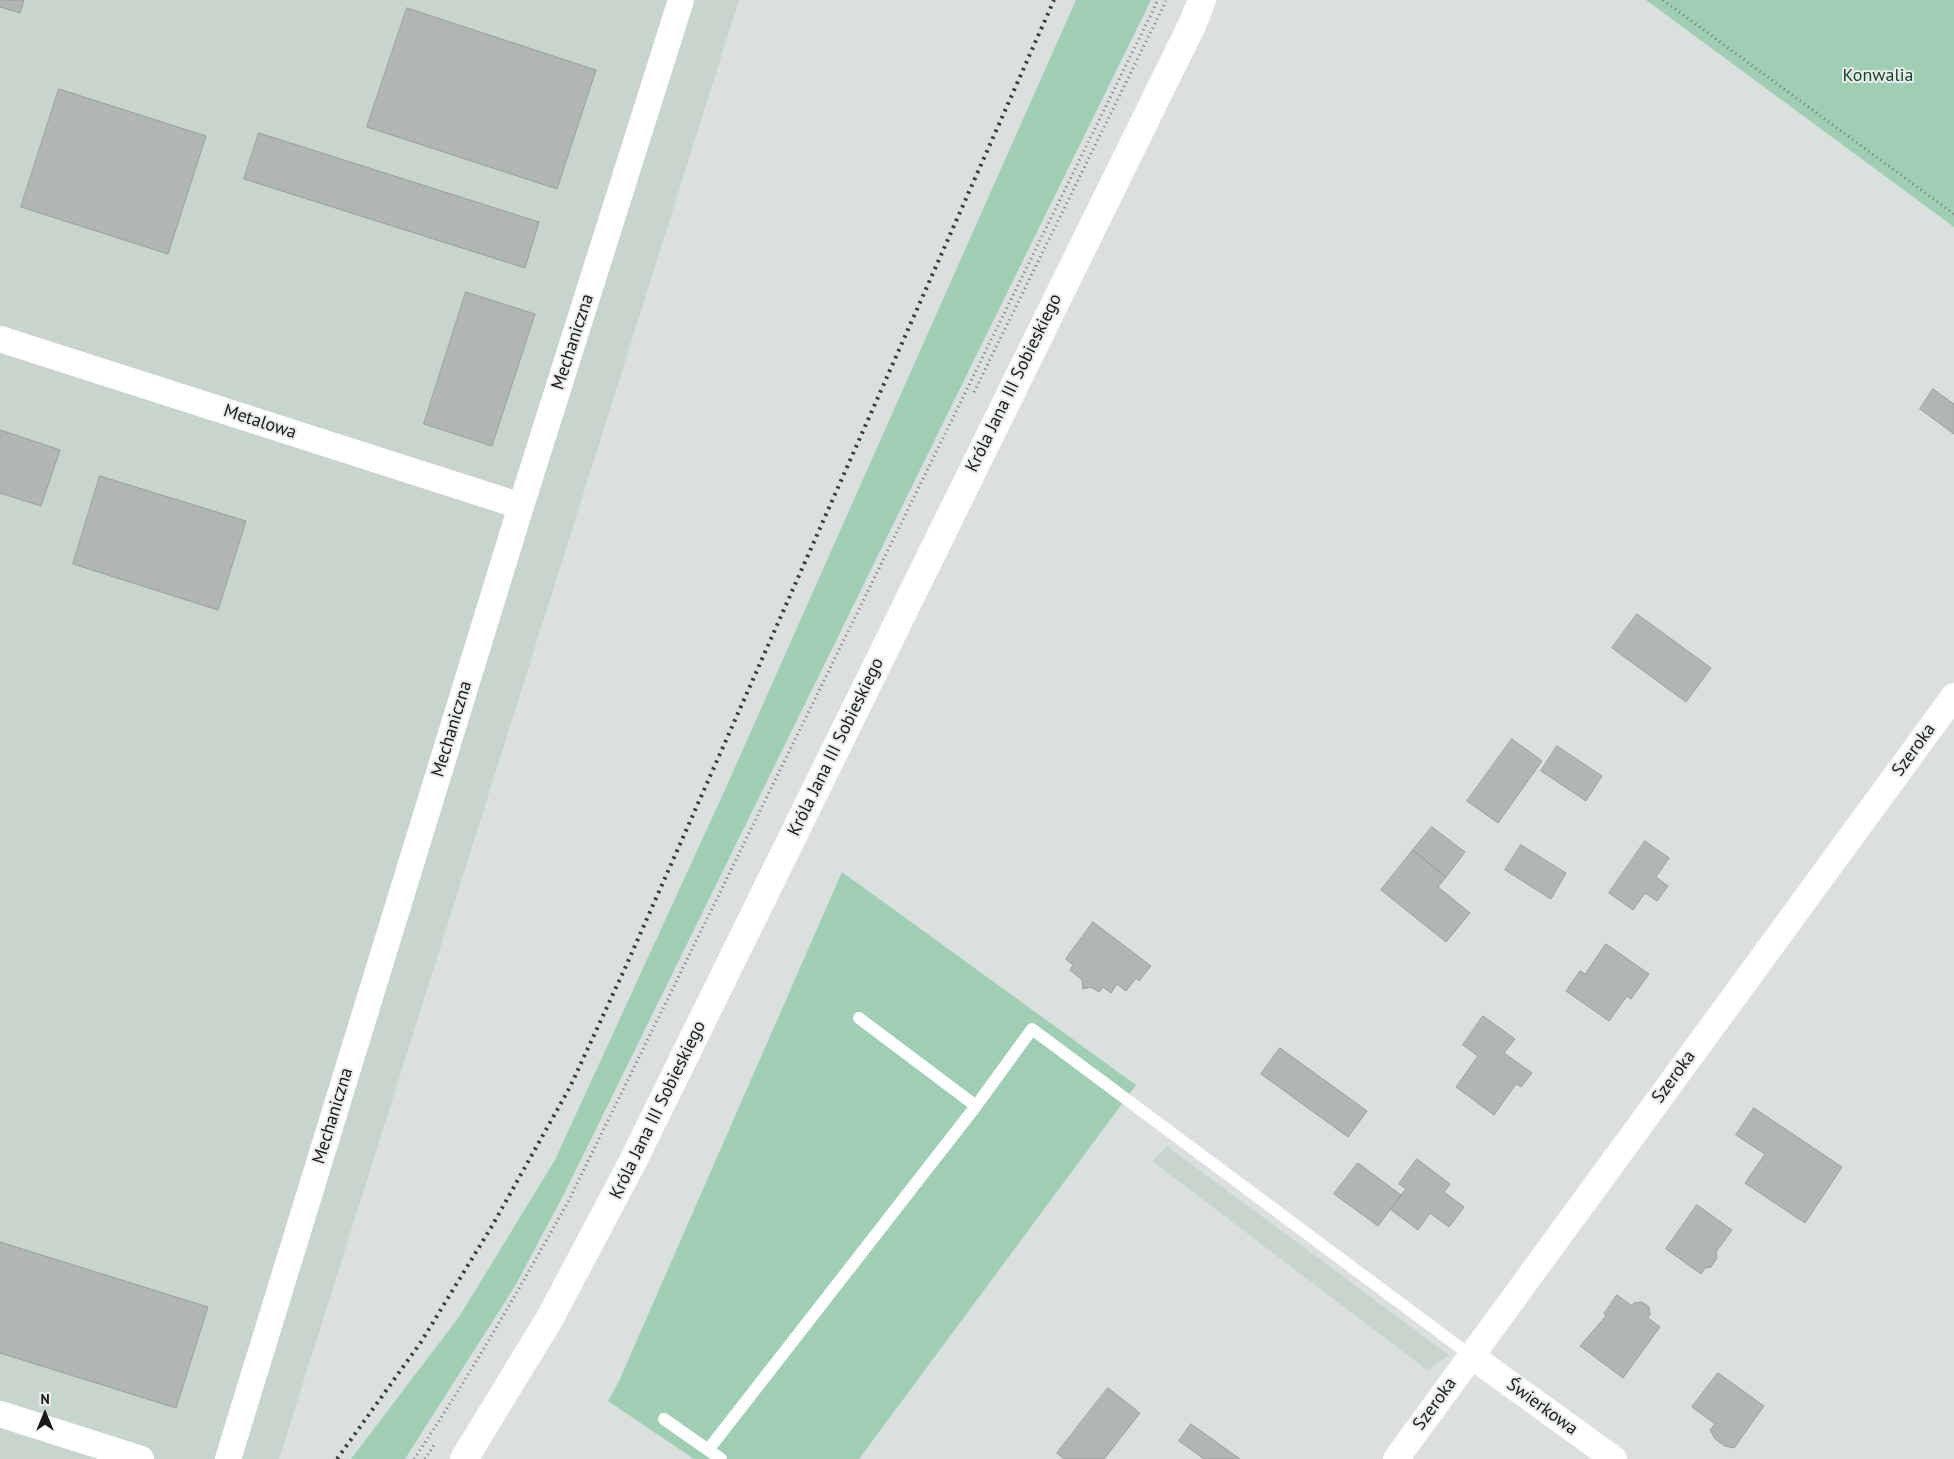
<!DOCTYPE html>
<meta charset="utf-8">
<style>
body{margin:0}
#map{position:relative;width:1954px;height:1459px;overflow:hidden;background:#dae0dd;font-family:"PT Sans",sans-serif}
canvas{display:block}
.north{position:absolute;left:20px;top:1389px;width:50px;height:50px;-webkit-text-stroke:4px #e8edea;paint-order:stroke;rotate:0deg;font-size:14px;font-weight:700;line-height:20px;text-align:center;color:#181918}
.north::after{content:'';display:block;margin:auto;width:18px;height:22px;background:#181918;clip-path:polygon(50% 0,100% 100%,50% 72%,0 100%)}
</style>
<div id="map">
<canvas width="1954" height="1459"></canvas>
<div class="north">N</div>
</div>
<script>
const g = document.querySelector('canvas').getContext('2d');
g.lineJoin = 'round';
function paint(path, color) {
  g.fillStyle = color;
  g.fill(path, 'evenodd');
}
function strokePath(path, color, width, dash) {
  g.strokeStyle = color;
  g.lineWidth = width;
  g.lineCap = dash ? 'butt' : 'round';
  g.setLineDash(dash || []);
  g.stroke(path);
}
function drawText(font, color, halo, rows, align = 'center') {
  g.font = font + ' "PT Sans",sans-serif';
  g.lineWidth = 4;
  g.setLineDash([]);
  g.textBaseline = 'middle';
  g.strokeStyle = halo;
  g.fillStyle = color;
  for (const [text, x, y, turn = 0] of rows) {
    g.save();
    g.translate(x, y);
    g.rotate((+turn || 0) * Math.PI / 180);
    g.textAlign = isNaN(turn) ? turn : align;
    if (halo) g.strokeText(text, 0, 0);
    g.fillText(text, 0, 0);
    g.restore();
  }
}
paint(new Path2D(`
 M 0,0 L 739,0 L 279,1459 L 0,1459 Z
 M 1167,1146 L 1449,1355 L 1427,1370 L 1152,1161 Z`), '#c8d5cd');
paint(new Path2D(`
 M 1076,0 L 1151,0 L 564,1194 L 515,1286 L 405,1459 L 351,1459 L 459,1317 L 555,1160 L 724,792 Z
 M 1646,0 L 1954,0 L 1954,227 Z
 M 842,872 L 1136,1085 L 859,1459 L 694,1459 L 608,1401 L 619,1381 Z`), '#9fceb4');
const building = new Path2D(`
 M 0,0 L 24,0 L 20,13 L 0,7 Z
 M 407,8 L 596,70 L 557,189 L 367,127 Z
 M 59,89 L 206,136 L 168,254 L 21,207 Z
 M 259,133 L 539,222 L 525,268 L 244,179 Z
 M 466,292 L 535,314 L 492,446 L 424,424 Z
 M 1933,389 L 1954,404 L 1954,434 L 1920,409 Z
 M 0,430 L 60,450 L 41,506 L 0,493 Z
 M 100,476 L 246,521 L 218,610 L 73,564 Z
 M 1637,614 L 1711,668 L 1686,702 L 1612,648 Z
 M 1512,739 L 1542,761 L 1498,823 L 1467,801 Z
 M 1557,746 L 1602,776 L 1586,801 L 1541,771 Z
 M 1432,827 L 1465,852 L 1446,877 L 1413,850 Z
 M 1645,841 L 1669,858 L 1656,877 L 1668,886 L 1657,901 L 1645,893 L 1633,910 L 1609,893 Z
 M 1521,845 L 1566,873 L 1551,899 L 1505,870 Z
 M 1413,850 L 1446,877 L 1438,887 L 1470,913 L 1446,942 L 1381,890 Z
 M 1093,922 L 1151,966 L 1139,981 L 1136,978 L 1126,991 L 1117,984 L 1111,993 L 1103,987 L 1099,992 L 1091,987 L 1083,989 L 1082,980 L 1070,970 L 1073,965 L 1066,959 Z
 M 1606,944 L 1649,974 L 1631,999 L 1627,996 L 1609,1021 L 1566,991 L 1580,971 L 1585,974 Z
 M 1483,1016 L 1515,1039 L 1504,1053 L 1532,1073 L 1521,1087 L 1516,1084 L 1494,1115 L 1456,1087 L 1478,1056 L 1463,1045 Z
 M 1280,1048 L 1367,1111 L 1348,1137 L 1261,1074 Z
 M 1754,1108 L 1842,1167 L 1805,1223 L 1745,1183 L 1765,1154 L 1736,1135 Z
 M 1417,1159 L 1450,1184 L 1444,1192 L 1464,1207 L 1449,1227 L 1430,1213 L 1418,1230 L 1390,1209 L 1406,1189 L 1399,1184 Z
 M 1358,1163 L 1401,1195 L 1378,1226 L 1334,1194 Z
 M 1697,1205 L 1732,1230 L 1716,1252 L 1717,1258 L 1711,1267 L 1705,1268 L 1701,1274 L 1666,1249 Z
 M 0,1242 L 208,1307 L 176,1408 L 0,1353 Z
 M 1617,1295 L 1632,1306 L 1634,1303 L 1642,1302 L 1649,1307 L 1650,1314 L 1648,1318 L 1660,1327 L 1623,1378 L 1580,1346 L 1606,1316 L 1604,1314 Z
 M 1718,1373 L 1764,1406 L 1734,1448 L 1725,1446 L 1715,1439 L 1710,1430 L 1715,1424 L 1692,1407 Z
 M 1108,1388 L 1140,1413 L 1104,1459 L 1064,1459 L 1057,1453 Z
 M 1191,1424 L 1240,1459 L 1204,1459 L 1179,1441 Z`);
paint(building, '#b0b6b2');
strokePath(building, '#9a9f9c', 1);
strokePath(new Path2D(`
 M 1663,0 L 1954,214
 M 974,392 L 1166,1
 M 414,1459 C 470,1376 519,1289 568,1202 L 1158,0
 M 425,1459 L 434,1445`), '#747775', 3, [1, 4]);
strokePath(new Path2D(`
 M 859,1018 L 976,1106 L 1032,1029 L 1470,1355
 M 664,1419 L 721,1459
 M 708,1450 L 976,1106`), '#fff', 12);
strokePath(new Path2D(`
 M 0,339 L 521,506
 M 1470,1355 L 1614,1459
 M 0,1414 L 141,1459
 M 228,1459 L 521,506 L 681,0
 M 1396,1459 L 1954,696`), '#fff', 26);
strokePath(new Path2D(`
 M 464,1459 L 550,1318 L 632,1163 L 1192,25 L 1202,0`), '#fff', 28);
strokePath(new Path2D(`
 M 337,1459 L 421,1342 L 492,1226 L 570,1087 L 626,966 L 1054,0`), '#3b3d3c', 4, [2.5, 5]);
drawText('18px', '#143f2b', '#e8edea', [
 ["Konwalia",1878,76]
]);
drawText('18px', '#181918', '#e8edea', [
 ["Mechaniczna",573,342,-72],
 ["Króla Jana III Sobieskiego",1014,383,-64],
 ["Metalowa",260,422,18],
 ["Mechaniczna",452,729,-73],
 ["Króla Jana III Sobieskiego",836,747,-64],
 ["Szeroka",1914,750,-54],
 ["Szeroka",1674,1077,-54],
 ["Króla Jana III Sobieskiego",658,1110,-64],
 ["Mechaniczna",333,1116,-73],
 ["Szeroka",1435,1404,-54],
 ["Świerkowa",1542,1407,36]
]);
</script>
